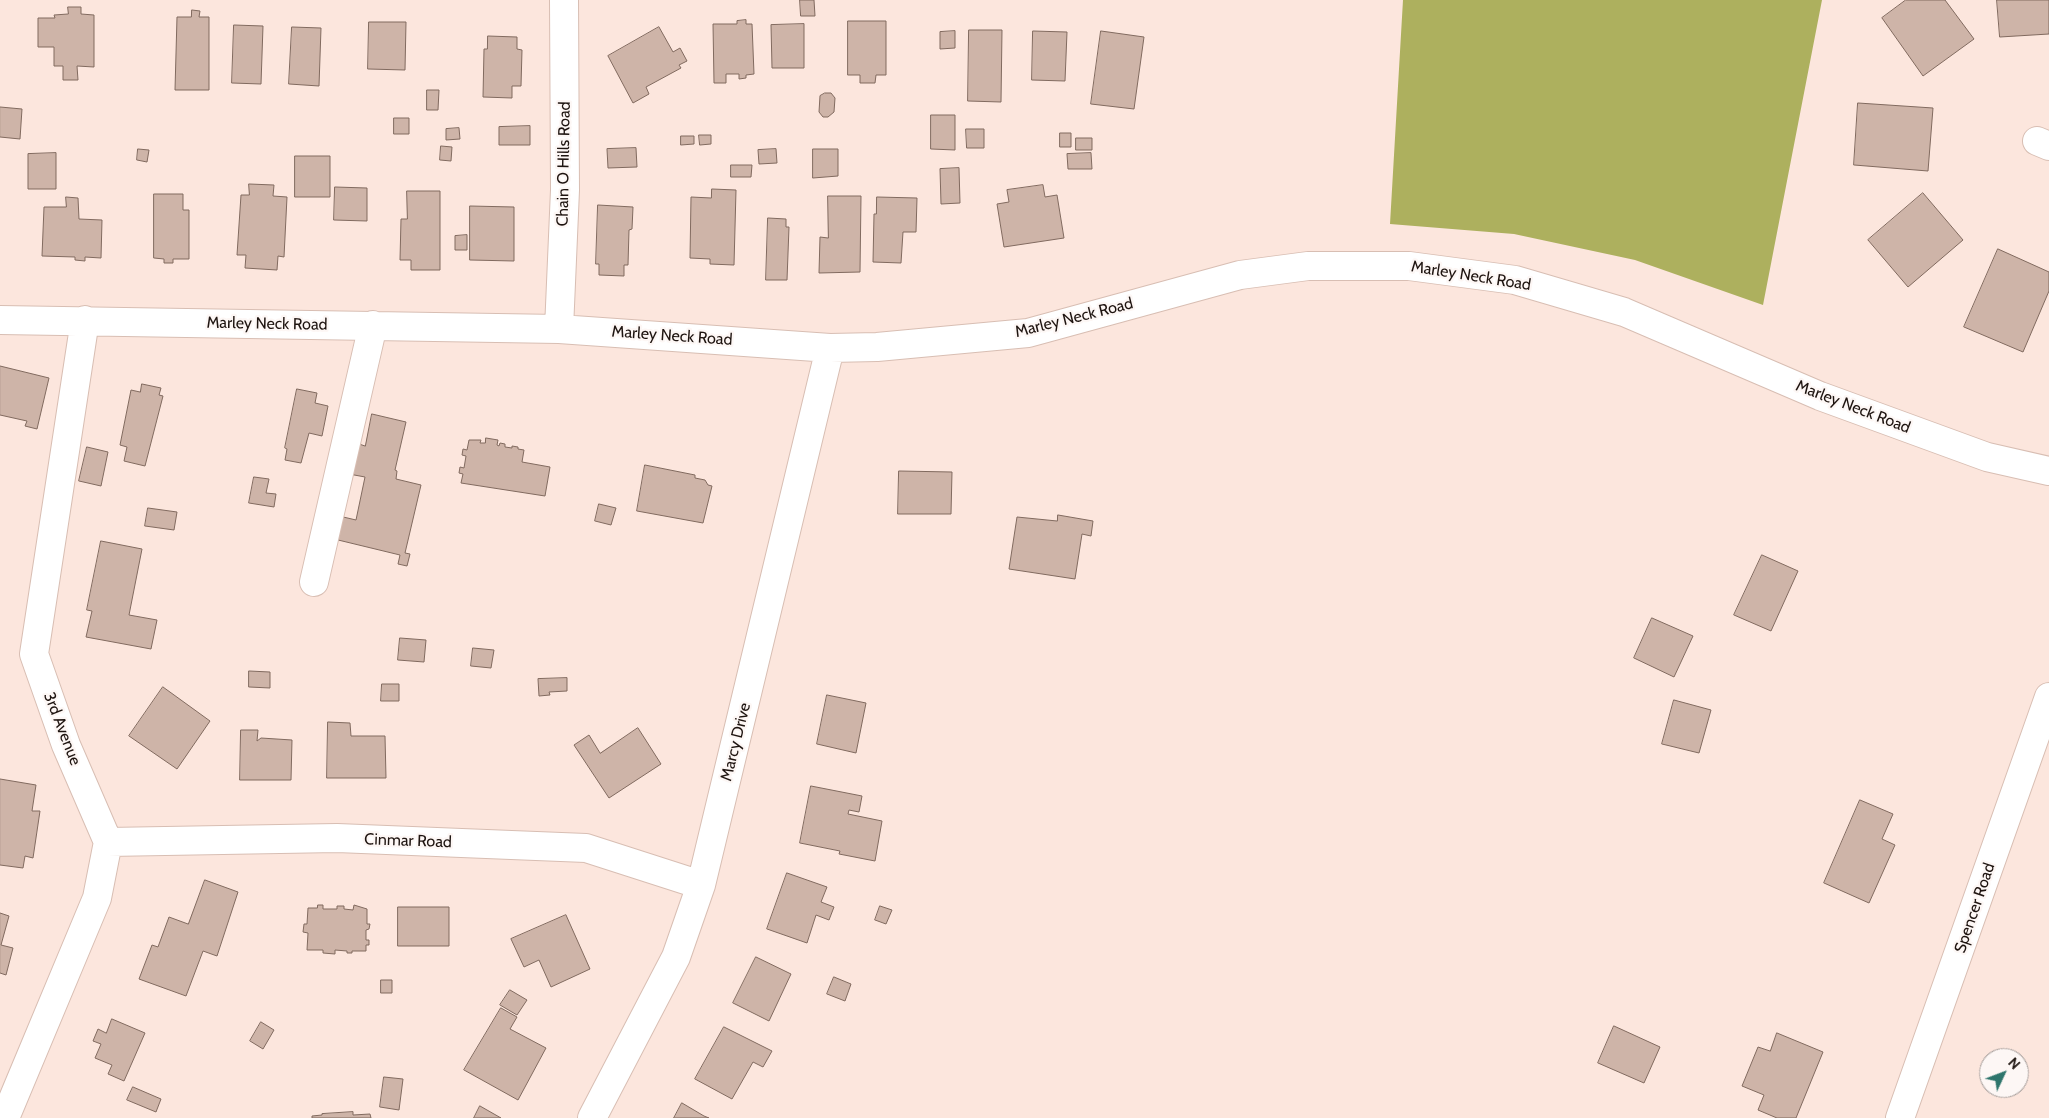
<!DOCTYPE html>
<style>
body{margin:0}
#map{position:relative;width:2049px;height:1118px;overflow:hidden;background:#fce6dd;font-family:Cabin,sans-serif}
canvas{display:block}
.north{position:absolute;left:1979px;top:1048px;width:50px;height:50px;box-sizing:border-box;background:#fdf7f5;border:1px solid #a49c99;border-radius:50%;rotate:47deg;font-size:14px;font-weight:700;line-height:20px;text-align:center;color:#1e1410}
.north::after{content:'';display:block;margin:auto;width:18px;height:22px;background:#2e756c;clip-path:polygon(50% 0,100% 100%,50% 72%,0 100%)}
</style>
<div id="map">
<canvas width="2049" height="1118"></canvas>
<div class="north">N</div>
</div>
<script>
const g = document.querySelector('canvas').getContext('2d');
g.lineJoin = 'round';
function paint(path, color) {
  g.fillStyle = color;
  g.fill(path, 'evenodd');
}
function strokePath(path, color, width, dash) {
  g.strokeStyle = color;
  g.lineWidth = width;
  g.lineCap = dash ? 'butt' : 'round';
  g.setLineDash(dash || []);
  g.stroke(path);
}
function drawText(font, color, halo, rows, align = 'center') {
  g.font = font + ' Cabin,sans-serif';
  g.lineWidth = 4.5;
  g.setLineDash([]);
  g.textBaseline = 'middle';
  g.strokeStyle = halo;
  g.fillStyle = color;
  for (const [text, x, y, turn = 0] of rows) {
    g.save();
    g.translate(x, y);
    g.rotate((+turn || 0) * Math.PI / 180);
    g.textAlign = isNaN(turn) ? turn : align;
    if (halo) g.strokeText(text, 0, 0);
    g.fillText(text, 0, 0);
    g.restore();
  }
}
paint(new Path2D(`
 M 1403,0 L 1822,0 L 1763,305 L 1635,260 L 1514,234 L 1390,224 Z`), '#adb05e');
const building = new Path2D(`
 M 800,0 L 814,0 L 815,16 L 801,16 Z
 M 1906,0 L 1945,0 L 1974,39 L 1923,76 L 1882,18 Z
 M 1997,0 L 2049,0 L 2049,34 L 2000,37 Z
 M 68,7 L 81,7 L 81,14 L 94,15 L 94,67 L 77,66 L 78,80 L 63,80 L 63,66 L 54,66 L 54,47 L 38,47 L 38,18 L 55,18 L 54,15 L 68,14 Z
 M 192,10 L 200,11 L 199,17 L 209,17 L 209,90 L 175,90 L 177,17 L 191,17 Z
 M 746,20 L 746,24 L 752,24 L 754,74 L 746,75 L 746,78 L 739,79 L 739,74 L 726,74 L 726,83 L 714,83 L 713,24 L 737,24 L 737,21 Z
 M 848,21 L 886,21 L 886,75 L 876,75 L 875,83 L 860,83 L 860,75 L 848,75 Z
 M 369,22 L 406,22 L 405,70 L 368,69 Z
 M 804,24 L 804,68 L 772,68 L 771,25 Z
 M 234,25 L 263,26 L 261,84 L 232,83 Z
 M 292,27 L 321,28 L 319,86 L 289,84 Z
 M 659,27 L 673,52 L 680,48 L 687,61 L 679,65 L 681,68 L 646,87 L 649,94 L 633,103 L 608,56 Z
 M 969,30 L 1002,30 L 1001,102 L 968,101 Z
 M 955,31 L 955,48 L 940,49 L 940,32 Z
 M 1033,31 L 1067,32 L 1065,81 L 1032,80 Z
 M 1101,31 L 1144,37 L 1134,109 L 1091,104 Z
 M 488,36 L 517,37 L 517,49 L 522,50 L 521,86 L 512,86 L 512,98 L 483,97 L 484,49 L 487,49 Z
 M 427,90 L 439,90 L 438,110 L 427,110 Z
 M 825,93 L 831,93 L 835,98 L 834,112 L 828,117 L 823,117 L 819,112 L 820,96 Z
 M 1858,103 L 1933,108 L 1928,171 L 1854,165 Z
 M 0,107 L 22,109 L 20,139 L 0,137 Z
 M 931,115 L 955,115 L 955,150 L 931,149 Z
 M 394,118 L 409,118 L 409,134 L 394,134 Z
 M 530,126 L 530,145 L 499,145 L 499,127 Z
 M 459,128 L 460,139 L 446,140 L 446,129 Z
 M 966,129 L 984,129 L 984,148 L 967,148 Z
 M 1060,133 L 1071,133 L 1071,147 L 1060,147 Z
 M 699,135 L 711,135 L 711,144 L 700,145 Z
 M 681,136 L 694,136 L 694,144 L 681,145 Z
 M 1076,138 L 1092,138 L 1092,150 L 1076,150 Z
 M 441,146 L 452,147 L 451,161 L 440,160 Z
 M 636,148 L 637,167 L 608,168 L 607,149 Z
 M 138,149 L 149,150 L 147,162 L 137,160 Z
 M 776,149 L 777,163 L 759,164 L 758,150 Z
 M 813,149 L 838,149 L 838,176 L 813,178 Z
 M 56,153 L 56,189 L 28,189 L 28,154 Z
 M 1091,153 L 1092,169 L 1068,169 L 1067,154 Z
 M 295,156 L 330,156 L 330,197 L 295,197 Z
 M 731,165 L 752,165 L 751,177 L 731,177 Z
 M 959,168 L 960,203 L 941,204 L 940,169 Z
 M 249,184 L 274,185 L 273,196 L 287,197 L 284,257 L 278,256 L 277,270 L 245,268 L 246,255 L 237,255 L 241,195 L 249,195 Z
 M 1043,185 L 1045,197 L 1057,195 L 1064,238 L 1004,247 L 997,204 L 1009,202 L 1007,190 Z
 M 335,187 L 367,188 L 367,221 L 334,220 Z
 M 712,189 L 736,190 L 734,265 L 710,264 L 710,259 L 690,258 L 691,197 L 711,198 Z
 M 407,191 L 440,191 L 440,270 L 411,270 L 411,260 L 400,260 L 401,219 L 407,219 Z
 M 1923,193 L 1963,240 L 1908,287 L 1868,240 Z
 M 154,194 L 183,194 L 183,210 L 189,210 L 189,259 L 173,259 L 173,263 L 164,263 L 164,259 L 154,258 Z
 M 828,196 L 861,196 L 860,272 L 819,273 L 820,237 L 828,238 Z
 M 66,197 L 78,198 L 79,219 L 102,220 L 101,258 L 85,257 L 85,261 L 75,260 L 75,257 L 42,256 L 44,207 L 66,207 Z
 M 877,197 L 917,198 L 916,232 L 903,232 L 901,263 L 873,262 L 874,214 L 876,214 Z
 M 598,205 L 633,207 L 632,229 L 629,230 L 628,265 L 624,265 L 624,276 L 599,275 L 599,264 L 596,264 Z
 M 470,206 L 514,207 L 514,261 L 470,260 Z
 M 768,218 L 786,219 L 786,227 L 789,227 L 787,280 L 766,280 Z
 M 467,235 L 467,250 L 455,250 L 455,236 Z
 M 1998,249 L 2049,272 L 2049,291 L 2023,352 L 1964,327 Z
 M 0,366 L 49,378 L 37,429 L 25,426 L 27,421 L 0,415 Z
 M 142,384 L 161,388 L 159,395 L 163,396 L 145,466 L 124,461 L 127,447 L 120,445 L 131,390 L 140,392 Z
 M 297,389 L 317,393 L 315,403 L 328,406 L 322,436 L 309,433 L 301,463 L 285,460 L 287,449 L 285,448 Z
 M 372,414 L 406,422 L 395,470 L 397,471 L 396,479 L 421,485 L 405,553 L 410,554 L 407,566 L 398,564 L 400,555 L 334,539 L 339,516 L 356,520 L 365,477 L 349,474 L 356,443 L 365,446 Z
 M 486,438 L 498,440 L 497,445 L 499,446 L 500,443 L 505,444 L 505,447 L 512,448 L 512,446 L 518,447 L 518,449 L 524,450 L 522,462 L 550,467 L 545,496 L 461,483 L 463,474 L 459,473 L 460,467 L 464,468 L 466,456 L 462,455 L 463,449 L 467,450 L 469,440 L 481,440 L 480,443 L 485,443 Z
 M 87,447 L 108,452 L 101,486 L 79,481 Z
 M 645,465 L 695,475 L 695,478 L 705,480 L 708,485 L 712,486 L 703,523 L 637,511 Z
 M 899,471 L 952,472 L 951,514 L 898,514 Z
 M 254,477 L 269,479 L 266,493 L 276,494 L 274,507 L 249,503 Z
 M 599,504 L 616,508 L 611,525 L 595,521 Z
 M 148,508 L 177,512 L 174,530 L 145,526 Z
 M 1058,515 L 1093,521 L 1091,536 L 1082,534 L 1075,579 L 1009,569 L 1017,517 L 1057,521 Z
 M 101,541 L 142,549 L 129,615 L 157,620 L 151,649 L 86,637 L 92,611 L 87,610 Z
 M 1762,555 L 1798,571 L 1771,631 L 1734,615 Z
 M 1652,618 L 1693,636 L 1674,677 L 1634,658 Z
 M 400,638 L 426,640 L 424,662 L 398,660 Z
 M 473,648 L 494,650 L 491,668 L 471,666 Z
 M 249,671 L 270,672 L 270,688 L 249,687 Z
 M 567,678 L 567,691 L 549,692 L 550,695 L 539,696 L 538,679 Z
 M 382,684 L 399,684 L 399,701 L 381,701 Z
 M 163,687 L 210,721 L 177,769 L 129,736 Z
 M 827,695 L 866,703 L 856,753 L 817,744 Z
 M 1674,700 L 1711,710 L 1699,753 L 1662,744 Z
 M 328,722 L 350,723 L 351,736 L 385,736 L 386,778 L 327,778 Z
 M 638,728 L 661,764 L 609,798 L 574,745 L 589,735 L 600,753 Z
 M 241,730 L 258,730 L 257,741 L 261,738 L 292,740 L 291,780 L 240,780 Z
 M 0,779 L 36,785 L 32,811 L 40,811 L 33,858 L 25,856 L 23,868 L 0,865 Z
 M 811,786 L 862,796 L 859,812 L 849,810 L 848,814 L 882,821 L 875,861 L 839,854 L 840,851 L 800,843 Z
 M 1860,800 L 1893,814 L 1882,839 L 1895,845 L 1869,903 L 1824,883 Z
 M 787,873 L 827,887 L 821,902 L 834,907 L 829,920 L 816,915 L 807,943 L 767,929 Z
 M 205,880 L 238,892 L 217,956 L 203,951 L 186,996 L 139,979 L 152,945 L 158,947 L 169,917 L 188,924 Z
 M 318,905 L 323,905 L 323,909 L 337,909 L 337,906 L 344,906 L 344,909 L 353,910 L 354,905 L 367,909 L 367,924 L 370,924 L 369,929 L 366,930 L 366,940 L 369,940 L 369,945 L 366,945 L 366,951 L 352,951 L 352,953 L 347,953 L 347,951 L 335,950 L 335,954 L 323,953 L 323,950 L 307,950 L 308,933 L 303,932 L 304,924 L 307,924 L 308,908 L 317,908 Z
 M 880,906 L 892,910 L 886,924 L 875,920 Z
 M 398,907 L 449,907 L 449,946 L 398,946 Z
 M 0,913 L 9,916 L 1,945 L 13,948 L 6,975 L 0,973 Z
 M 566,915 L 590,969 L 551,987 L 539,960 L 524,967 L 511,939 Z
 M 756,957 L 791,974 L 769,1021 L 733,1003 Z
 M 834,977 L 851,984 L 845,1001 L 827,994 Z
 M 381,980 L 392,980 L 392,993 L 381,993 Z
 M 510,990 L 527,1000 L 517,1015 L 500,1005 Z
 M 501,1008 L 517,1017 L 510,1029 L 546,1048 L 518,1100 L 464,1070 Z
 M 112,1019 L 145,1033 L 124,1081 L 108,1074 L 112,1065 L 95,1058 L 101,1044 L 93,1041 L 98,1029 L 106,1033 Z
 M 261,1022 L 274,1030 L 263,1049 L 250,1041 Z
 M 1614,1026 L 1660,1047 L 1644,1083 L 1598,1063 Z
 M 724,1027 L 772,1051 L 763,1067 L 753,1062 L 732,1099 L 695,1079 Z
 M 1777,1033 L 1823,1052 L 1796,1118 L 1777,1118 L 1758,1110 L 1764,1095 L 1742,1086 L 1758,1047 L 1770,1051 Z
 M 384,1077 L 403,1079 L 399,1110 L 380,1107 Z
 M 133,1087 L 161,1099 L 156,1112 L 127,1100 Z
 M 682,1103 L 704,1116 L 709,1118 L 674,1118 Z
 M 480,1106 L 501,1118 L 474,1118 Z
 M 353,1112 L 353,1115 L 370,1114 L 371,1118 L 312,1118 L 312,1116 L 322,1115 L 322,1114 Z`);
paint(building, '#ceb4a8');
strokePath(building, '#816a5f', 1);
const minor = new Path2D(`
 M 2037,141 L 2049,146
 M 0,320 L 559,329 L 830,348 L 877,347 L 1028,333 L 1240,275 L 1308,266 L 1409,266 L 1515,280 L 1624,312 L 1820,396 L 1987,457 L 2049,471
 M 559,329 L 565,190 L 564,0
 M 314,582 L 373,325
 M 108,842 L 337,838 L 586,848 L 701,885
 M 5,1118 L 97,898 L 108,842 L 66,745 L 34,654 L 85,320
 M 592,1118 L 676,957 L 701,885 L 830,348
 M 1900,1118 L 2049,697`);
strokePath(minor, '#d8beb3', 30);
strokePath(minor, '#fff', 28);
drawText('16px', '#1e1410', '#fdf7f5', [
 ["Chain O Hills Road",564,164,-89],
 ["Marley Neck Road",1471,276,9],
 ["Marley Neck Road",1074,318,-14],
 ["Marley Neck Road",267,324,1],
 ["Marley Neck Road",672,336,4],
 ["Marley Neck Road",1853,407,21],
 ["3rd Avenue",62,729,69],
 ["Marcy Drive",736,742,-76],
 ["Cinmar Road",408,841,2],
 ["Spencer Road",1975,908,-71]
]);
</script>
